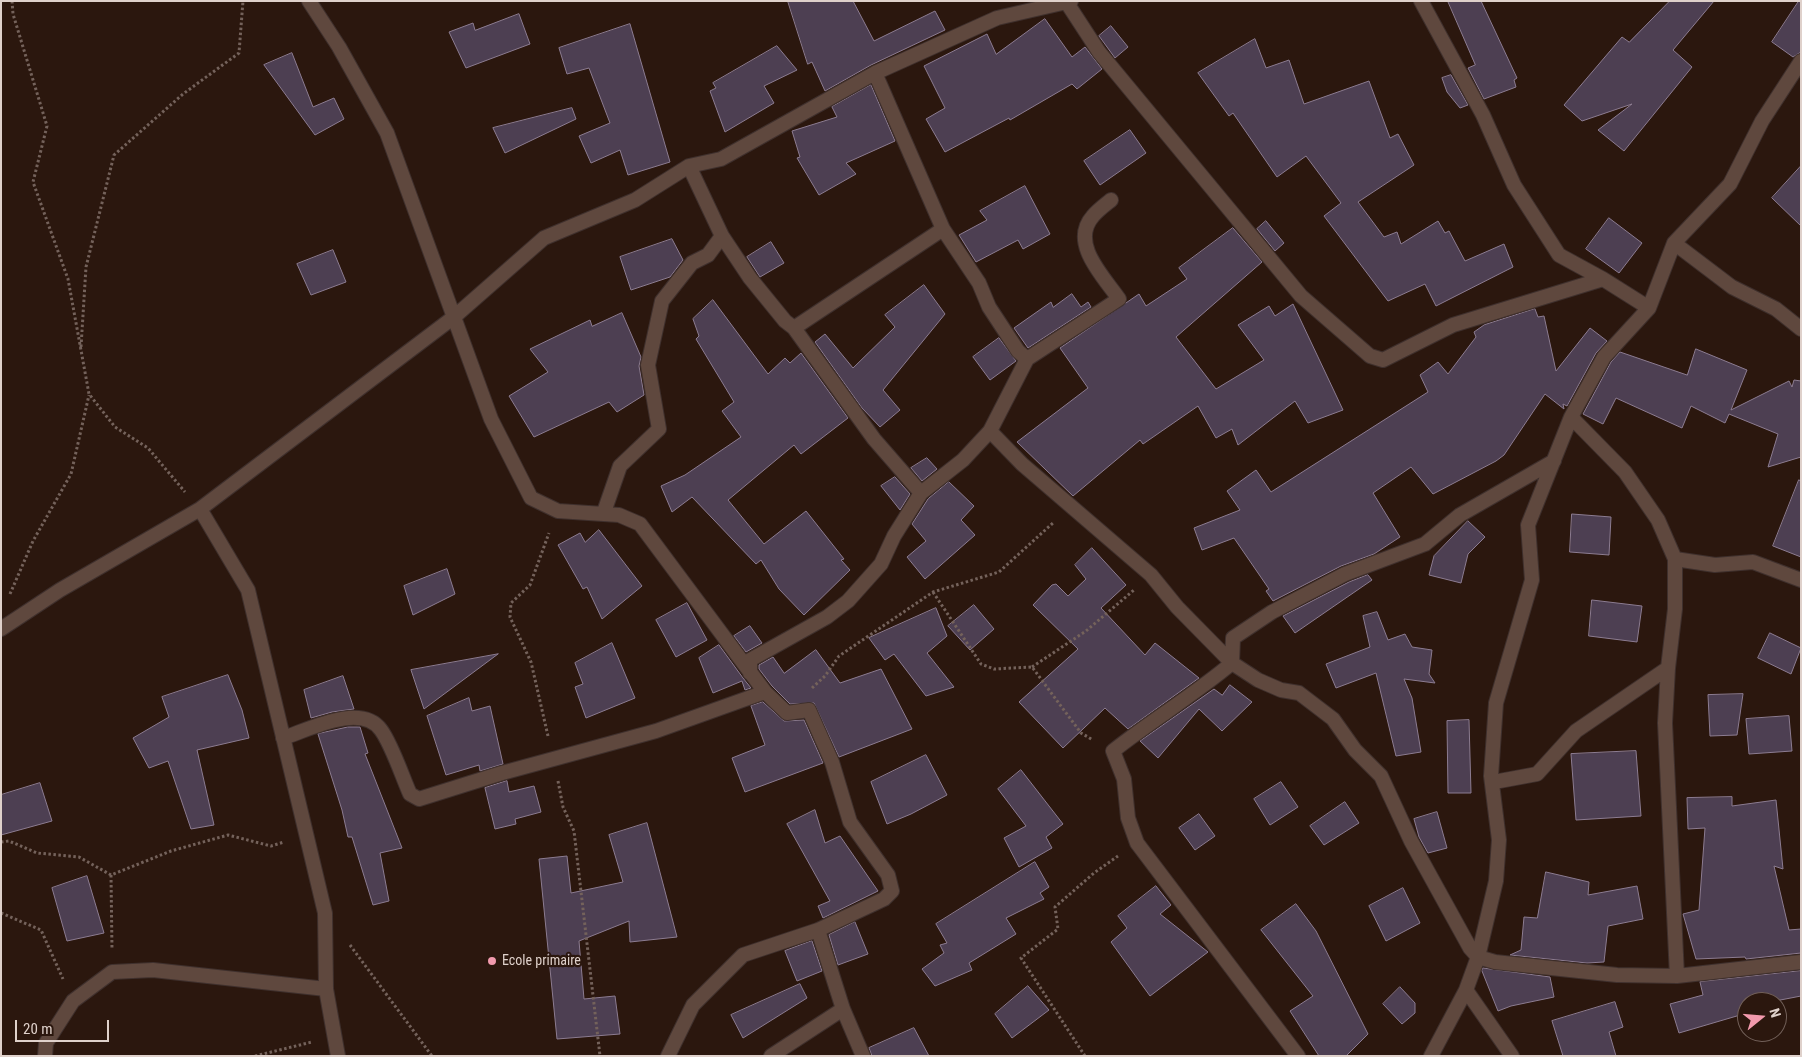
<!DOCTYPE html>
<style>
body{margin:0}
#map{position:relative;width:1802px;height:1057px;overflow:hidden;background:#2b170e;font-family:"Roboto Condensed",sans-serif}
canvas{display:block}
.frame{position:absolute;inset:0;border:2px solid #dfd1cb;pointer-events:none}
.north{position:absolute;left:1737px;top:992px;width:50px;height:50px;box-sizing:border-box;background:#2b170e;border:1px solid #73615a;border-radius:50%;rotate:73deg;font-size:14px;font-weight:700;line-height:20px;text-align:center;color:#dfd1cb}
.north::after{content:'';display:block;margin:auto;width:18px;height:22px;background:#f29aad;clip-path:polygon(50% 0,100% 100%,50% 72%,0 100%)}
.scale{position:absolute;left:15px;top:1020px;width:94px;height:22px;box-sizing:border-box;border:2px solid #dfd1cb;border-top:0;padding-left:6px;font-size:15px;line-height:18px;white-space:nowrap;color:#dfd1cb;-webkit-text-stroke:4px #2b170e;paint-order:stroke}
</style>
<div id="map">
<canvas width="1802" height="1057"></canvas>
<div class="frame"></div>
<div class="north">N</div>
<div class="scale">20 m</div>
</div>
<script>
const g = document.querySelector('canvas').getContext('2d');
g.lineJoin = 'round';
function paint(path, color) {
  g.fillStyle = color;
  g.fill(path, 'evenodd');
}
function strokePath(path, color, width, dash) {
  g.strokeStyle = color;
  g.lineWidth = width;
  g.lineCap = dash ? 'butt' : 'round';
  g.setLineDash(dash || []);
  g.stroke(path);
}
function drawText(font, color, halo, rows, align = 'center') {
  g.font = font + ' "Roboto Condensed",sans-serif';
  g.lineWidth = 4.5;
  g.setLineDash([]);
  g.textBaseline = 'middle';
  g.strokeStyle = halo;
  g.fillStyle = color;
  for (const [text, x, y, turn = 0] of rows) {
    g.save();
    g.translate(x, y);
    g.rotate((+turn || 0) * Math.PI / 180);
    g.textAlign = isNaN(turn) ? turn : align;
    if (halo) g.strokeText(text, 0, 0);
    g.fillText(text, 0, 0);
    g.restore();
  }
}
const building = new Path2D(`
 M 788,1 L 853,1 L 874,41 L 935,11 L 945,30 L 871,65 L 825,91 L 812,62 L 808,64 Z
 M 1448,1 L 1481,1 L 1517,78 L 1514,80 L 1516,87 L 1484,99 L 1468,68 L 1475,65 Z
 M 1670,1 L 1714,1 L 1673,50 L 1692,67 L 1624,151 L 1598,130 L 1632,104 L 1582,121 L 1564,105 L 1622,37 L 1629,42 Z
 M 1799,1 L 1801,1 L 1801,52 L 1793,57 L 1772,42 Z
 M 519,14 L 530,44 L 466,68 L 449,32 L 473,23 L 475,30 Z
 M 1045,19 L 1072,57 L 1085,47 L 1102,69 L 1077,89 L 1072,84 L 1010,120 L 1009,118 L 945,152 L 926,119 L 945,108 L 924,66 L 987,34 L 996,54 Z
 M 630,24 L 670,162 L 628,175 L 620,150 L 591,163 L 579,136 L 610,123 L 589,68 L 567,74 L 559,48 Z
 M 1111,26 L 1128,47 L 1115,58 L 1099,36 Z
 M 1255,39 L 1266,68 L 1289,60 L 1304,104 L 1369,81 L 1390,138 L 1398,134 L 1414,165 L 1358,202 L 1384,237 L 1397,232 L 1401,244 L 1438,221 L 1445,233 L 1449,231 L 1465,261 L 1504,244 L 1513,267 L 1436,306 L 1425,284 L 1388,301 L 1324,216 L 1341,203 L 1306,156 L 1277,177 L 1233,113 L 1229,116 L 1198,73 Z
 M 777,46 L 797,70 L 764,86 L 774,103 L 725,132 L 710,91 L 716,88 L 713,83 Z
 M 292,53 L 313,107 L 334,98 L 344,119 L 315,135 L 264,65 Z
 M 1451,75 L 1468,105 L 1460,108 L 1447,92 L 1442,78 Z
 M 871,85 L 895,141 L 846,163 L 856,174 L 819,195 L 797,158 L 800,157 L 792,131 L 837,117 L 832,107 Z
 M 572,108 L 576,119 L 505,153 L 493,128 Z
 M 1130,130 L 1146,153 L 1100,185 L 1084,161 Z
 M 1801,166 L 1801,226 L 1772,198 Z
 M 1025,186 L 1050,234 L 1023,249 L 1018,240 L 976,262 L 959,235 L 987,220 L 980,211 Z
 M 1609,218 L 1642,243 L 1619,273 L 1586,249 Z
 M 1266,221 L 1284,243 L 1275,251 L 1257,229 Z
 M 1233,228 L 1262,262 L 1176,337 L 1216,389 L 1264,360 L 1238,325 L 1269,306 L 1275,316 L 1293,304 L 1343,410 L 1308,423 L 1295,401 L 1238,445 L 1232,429 L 1216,438 L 1198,406 L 1143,444 L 1140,440 L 1073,496 L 1017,442 L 1088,388 L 1060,348 L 1139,294 L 1146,306 L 1187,279 L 1179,268 Z
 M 672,239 L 683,260 L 670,277 L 631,290 L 620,257 Z
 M 771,242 L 784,263 L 760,277 L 747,257 Z
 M 333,250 L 346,282 L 311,295 L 297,264 Z
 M 924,285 L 945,314 L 883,390 L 900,410 L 880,427 L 862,408 L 815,342 L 825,334 L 853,368 L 895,327 L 885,315 Z
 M 1072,294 L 1081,307 L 1088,302 L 1091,307 L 1028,348 L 1014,328 L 1051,302 L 1053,307 Z
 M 713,300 L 768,374 L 785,358 L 790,363 L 801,353 L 848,418 L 801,454 L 794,445 L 728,500 L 764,544 L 806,511 L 844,559 L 841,560 L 850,570 L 804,615 L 779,589 L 761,560 L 756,564 L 692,497 L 672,512 L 661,486 L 685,475 L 741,437 L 722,411 L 734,402 L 696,339 L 699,336 L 693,319 Z
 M 1535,309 L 1538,317 L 1544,316 L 1556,371 L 1590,328 L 1607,341 L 1596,353 L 1567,406 L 1563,404 L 1564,409 L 1545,394 L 1504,455 L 1496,461 L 1433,494 L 1411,467 L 1373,493 L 1400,537 L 1374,554 L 1341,566 L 1273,601 L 1266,591 L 1269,589 L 1234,538 L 1202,550 L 1194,528 L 1240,510 L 1227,491 L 1256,470 L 1271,492 L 1428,392 L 1420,375 L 1438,362 L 1448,374 L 1476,337 L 1474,332 L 1484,325 Z
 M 622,313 L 641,357 L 639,366 L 644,395 L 617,412 L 609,402 L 534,437 L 509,396 L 548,372 L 530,349 L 590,320 L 592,326 Z
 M 999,338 L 1016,361 L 990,380 L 973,357 Z
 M 1696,349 L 1747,370 L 1731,410 L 1789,381 L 1792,387 L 1794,380 L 1801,381 L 1801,457 L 1768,467 L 1778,434 L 1729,414 L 1725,423 L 1691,406 L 1682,428 L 1616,398 L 1603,424 L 1583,414 L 1611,362 L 1620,352 L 1687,375 Z
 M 927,458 L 937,469 L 922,481 L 911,468 Z
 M 895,477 L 910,494 L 900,510 L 881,486 Z
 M 1799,480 L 1801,481 L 1801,557 L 1773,546 Z
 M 949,482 L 974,506 L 961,520 L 975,535 L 925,579 L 907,557 L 926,541 L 912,524 L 928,499 Z
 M 1572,514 L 1611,517 L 1609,555 L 1570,552 Z
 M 1468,521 L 1485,537 L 1468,554 L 1461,583 L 1429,575 L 1434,556 Z
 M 599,530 L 642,586 L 602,619 L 587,587 L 583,589 L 558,545 L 580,533 L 585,542 Z
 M 1092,548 L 1126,585 L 1101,608 L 1145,655 L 1155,643 L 1199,678 L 1128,729 L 1105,708 L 1063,748 L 1019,702 L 1078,649 L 1033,605 L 1052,585 L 1056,584 L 1068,596 L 1086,579 L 1075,565 Z
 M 447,569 L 455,594 L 413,615 L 404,586 Z
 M 1368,575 L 1372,580 L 1295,633 L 1283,616 L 1349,582 Z
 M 1592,600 L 1642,606 L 1637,642 L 1589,636 Z
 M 687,603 L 707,640 L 676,657 L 656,620 Z
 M 974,605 L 994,629 L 970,650 L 948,626 Z
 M 936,608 L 947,636 L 927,653 L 954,687 L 926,696 L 894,654 L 885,660 L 869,638 Z
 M 1377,612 L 1388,640 L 1405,634 L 1412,647 L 1432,650 L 1429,674 L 1435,683 L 1404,679 L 1412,698 L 1421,752 L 1396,756 L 1376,673 L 1336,688 L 1326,664 L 1370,647 L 1363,616 Z
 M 750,626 L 762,643 L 746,652 L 734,636 Z
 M 1770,633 L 1801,648 L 1791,674 L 1758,658 Z
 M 612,643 L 635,698 L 586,718 L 575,687 L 583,684 L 575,663 Z
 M 719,645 L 743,678 L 751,688 L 745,690 L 742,681 L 713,693 L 699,658 Z
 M 816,650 L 840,683 L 881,669 L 912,729 L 839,757 L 814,703 L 790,704 L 772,686 L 759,669 L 759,665 L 773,657 L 784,673 Z
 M 498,654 L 424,709 L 411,670 Z
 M 228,675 L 242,710 L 249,738 L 197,750 L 214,825 L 191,829 L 168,761 L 149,768 L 133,738 L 169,717 L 162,697 Z
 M 343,676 L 354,709 L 332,712 L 311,718 L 304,690 Z
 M 1230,685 L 1252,702 L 1222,731 L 1199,709 L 1158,758 L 1140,741 L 1214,689 L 1222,695 Z
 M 1743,694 L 1737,735 L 1710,736 L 1708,695 Z
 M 469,698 L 472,711 L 490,706 L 503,764 L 480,771 L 479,765 L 446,775 L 427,716 Z
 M 763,702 L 784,721 L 804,720 L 823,763 L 745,792 L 732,758 L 765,745 L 751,706 Z
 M 1789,716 L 1792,751 L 1749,754 L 1746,719 Z
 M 1469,720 L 1471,793 L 1448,793 L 1447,721 Z
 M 348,727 L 360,727 L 368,753 L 365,754 L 402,848 L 380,853 L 389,901 L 373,905 L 352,837 L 348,837 L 342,810 L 318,734 Z
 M 1636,751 L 1641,816 L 1576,820 L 1571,754 Z
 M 926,755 L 947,795 L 911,814 L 887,824 L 871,782 Z
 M 1021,770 L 1063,824 L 1046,837 L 1052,848 L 1019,867 L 1004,838 L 1026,826 L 998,789 Z
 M 507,781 L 509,792 L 534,786 L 541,812 L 515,819 L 516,824 L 495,829 L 485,788 Z
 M 1281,782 L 1298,807 L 1270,825 L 1254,799 Z
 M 40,783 L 52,821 L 1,835 L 1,795 Z
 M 1732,797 L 1732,806 L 1776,800 L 1783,869 L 1774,866 L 1789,930 L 1801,929 L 1801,953 L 1746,959 L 1745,957 L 1696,959 L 1683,914 L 1699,910 L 1705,828 L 1688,829 L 1687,798 Z
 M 1345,802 L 1359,823 L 1324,845 L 1310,826 Z
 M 815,810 L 825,843 L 840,836 L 878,891 L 823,918 L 818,906 L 830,901 L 787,824 Z
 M 1437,812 L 1447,848 L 1428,853 L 1419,837 L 1414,819 Z
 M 1199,814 L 1215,836 L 1195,850 L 1179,828 Z
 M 647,823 L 677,937 L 630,942 L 629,921 L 579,941 L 584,999 L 615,996 L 620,1034 L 557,1039 L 539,859 L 567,856 L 571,893 L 623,882 L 609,835 Z
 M 1035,862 L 1049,887 L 1040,893 L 1044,899 L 1006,918 L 1016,934 L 969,963 L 972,970 L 935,986 L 922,969 L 944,953 L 940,945 L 947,943 L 936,924 Z
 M 1546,872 L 1589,882 L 1588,895 L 1637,886 L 1643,919 L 1608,926 L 1604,962 L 1587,963 L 1510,955 L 1521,950 L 1524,917 L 1537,918 Z
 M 87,876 L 104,933 L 67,941 L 52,888 Z
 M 1156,886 L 1171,905 L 1160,914 L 1208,952 L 1150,996 L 1111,942 L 1127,928 L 1118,916 Z
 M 1403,888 L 1420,923 L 1386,941 L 1369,906 Z
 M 1296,904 L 1316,931 L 1368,1034 L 1346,1056 L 1319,1056 L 1290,1011 L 1313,996 L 1261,930 Z
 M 855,922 L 868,954 L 838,965 L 829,935 Z
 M 812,941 L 822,971 L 797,981 L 785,951 Z
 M 1483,968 L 1550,977 L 1554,997 L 1511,1006 L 1498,1011 L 1482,971 Z
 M 1801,971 L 1801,996 L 1770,1002 L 1747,1002 L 1747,1013 L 1679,1033 L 1670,1004 L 1703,995 L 1700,982 Z
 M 800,984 L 807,998 L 743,1038 L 731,1015 Z
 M 1028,986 L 1049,1010 L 1012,1038 L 995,1014 Z
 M 1400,987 L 1415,1003 L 1415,1013 L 1402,1024 L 1383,1004 Z
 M 1615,1002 L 1623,1027 L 1609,1032 L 1616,1056 L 1563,1056 L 1552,1021 Z
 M 914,1028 L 929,1056 L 872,1056 L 869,1048 Z`);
paint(building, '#4d3f52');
strokePath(building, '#8c7c91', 1);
const minor = new Path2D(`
 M 309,1 L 339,47 L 387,133 L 491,419 L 531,498 L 558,511 L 619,515 L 640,524 L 765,692 L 787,713 L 809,710 L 832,762 L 850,822 L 888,875 L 892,891 L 884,899 L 818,930 L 843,1009 L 863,1056
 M 1421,1 L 1483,115 L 1514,185 L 1559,255 L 1603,279
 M 1067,3 L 1099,52 L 1301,296 L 1370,356 L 1383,360 L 1453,325 L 1603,279 L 1649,308
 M 875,73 L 943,229 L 979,283 L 989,307 L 1018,351 L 1027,359
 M 689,166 L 722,236 L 750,278 L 785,321 L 794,328 L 874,439 L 921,493
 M 1674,243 L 1732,287 L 1776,309 L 1801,329
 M 794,328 L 943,229
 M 1571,417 L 1625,472 L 1658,520 L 1675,559 L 1675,609 L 1668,668 L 1665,723 L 1677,976
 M 990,431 L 1022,464 L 1151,575 L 1177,607 L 1232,663 L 1258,680 L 1281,690 L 1299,693 L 1333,719 L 1355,750 L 1381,776 L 1411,841 L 1470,948 L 1478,957 L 1495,962 L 1617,975 L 1677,976 L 1801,962
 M 200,509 L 248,590 L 325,913 L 326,989 L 338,1056
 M 604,512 L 620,466 L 659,429 L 648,365 L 662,301 L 692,263 L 708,255 L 722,236
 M 1675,559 L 1715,565 L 1753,562 L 1801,580
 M 1,629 L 60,590 L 200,509 L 454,317 L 544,238 L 635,200 L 689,166 L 721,159 L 875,73 L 997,18 L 1071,1
 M 750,673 L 750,660 L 827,617 L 848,601 L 881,564 L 894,536 L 921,493 L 963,460 L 990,431 L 1027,359 L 1119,299 C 1104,277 1069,243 1093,216 C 1098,210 1105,205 1111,200
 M 283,738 C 308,730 361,702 381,730 C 392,745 402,776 410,794 L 419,799 L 502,773 L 656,731 L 765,692
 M 1494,782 L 1537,774 L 1576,731 L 1668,668
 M 1466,990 L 1512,1056
 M 45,1056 L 46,1043 L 73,1001 L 112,972 L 153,970 L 326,989
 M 668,1056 L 693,1005 L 743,955 L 818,930
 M 771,1056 L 843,1009
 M 1298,1056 L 1137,843 L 1128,818 L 1124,779 L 1113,751 C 1152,720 1194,695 1232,663 L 1233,638 L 1272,612 L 1345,574 L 1425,544 L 1460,515 L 1554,461
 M 1431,1056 L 1466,990 L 1478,957 L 1496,881 L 1499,840 L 1491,776 L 1496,703 L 1532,580 L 1528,525 L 1571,417 L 1604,357 L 1649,308 L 1674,243 L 1730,184 L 1762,121 L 1801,61`);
strokePath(minor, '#3f302d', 16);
strokePath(new Path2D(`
 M 12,1 L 13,14 L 47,126 L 33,182 L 68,279 L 89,394 L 115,427 L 148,448 L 185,492
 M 81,347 L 86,267 L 114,155 L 183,94 L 239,53 L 243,1
 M 933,592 L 981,664 L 994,669 L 1032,667 L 1081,733 L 1093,740
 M 10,594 L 33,541 L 71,474 L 89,395
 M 1032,667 L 1086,631 L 1134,590
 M 812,688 L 825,676 L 839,656 L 933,592 L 999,572 L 1054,522
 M 548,736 L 531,662 L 510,617 L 511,603 L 530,585 L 549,533
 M 558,781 L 563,807 L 574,831 L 600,1056
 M 1,842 L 9,841 L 37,853 L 79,857 L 111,875 L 171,851 L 228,835 L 271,846 L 284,842
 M 111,875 L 112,950
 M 1,913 L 41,930 L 63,979
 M 350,945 L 432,1056
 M 255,1056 L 312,1042
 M 1085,1056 L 1021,958 L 1058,929 L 1055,907 L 1094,873 L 1118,856`), '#74625b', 3, [2.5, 2.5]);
strokePath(minor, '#5f483e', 14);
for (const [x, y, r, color] of [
 [492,961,5,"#f29aad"]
]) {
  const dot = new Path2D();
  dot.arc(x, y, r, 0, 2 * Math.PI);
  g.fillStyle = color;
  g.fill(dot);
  strokePath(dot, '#2b170e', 2);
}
drawText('14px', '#dfd1cb', '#2b170e', [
 ["Ecole primaire",502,961]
], 'left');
</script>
